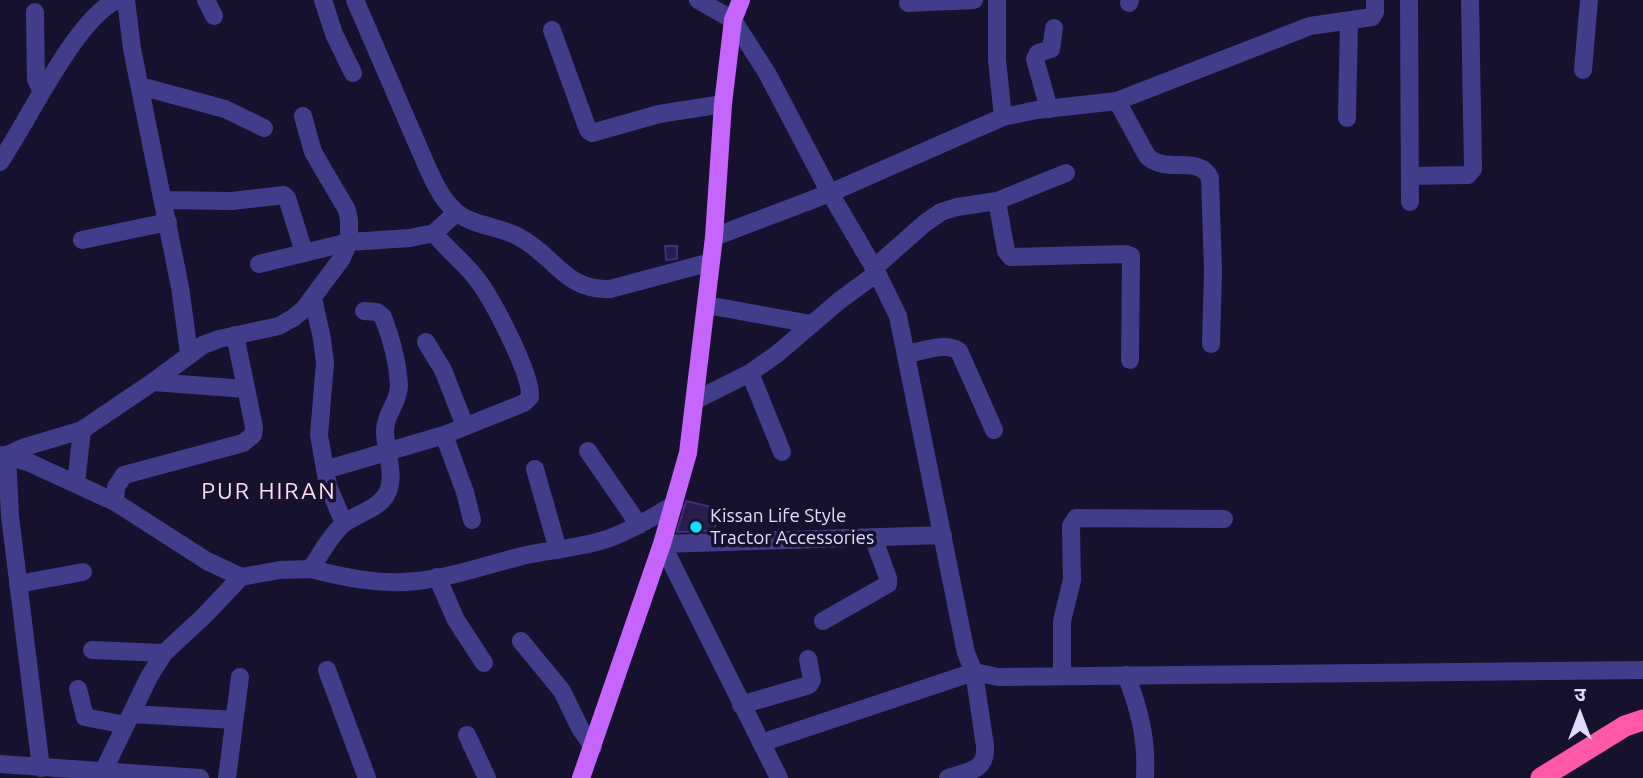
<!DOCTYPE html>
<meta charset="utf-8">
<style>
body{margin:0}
#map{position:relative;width:1643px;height:778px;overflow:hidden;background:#16112c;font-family:Ubuntu,"Noto Sans Devanagari",sans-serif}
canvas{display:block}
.north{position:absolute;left:1545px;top:680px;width:70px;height:70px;-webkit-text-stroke:5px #16112c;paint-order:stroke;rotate:0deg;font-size:19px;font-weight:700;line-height:28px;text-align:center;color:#e1dcff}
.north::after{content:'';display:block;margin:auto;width:24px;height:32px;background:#e1dcff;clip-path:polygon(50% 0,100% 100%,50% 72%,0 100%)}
</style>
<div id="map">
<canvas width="1643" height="778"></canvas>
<div class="north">उ</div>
</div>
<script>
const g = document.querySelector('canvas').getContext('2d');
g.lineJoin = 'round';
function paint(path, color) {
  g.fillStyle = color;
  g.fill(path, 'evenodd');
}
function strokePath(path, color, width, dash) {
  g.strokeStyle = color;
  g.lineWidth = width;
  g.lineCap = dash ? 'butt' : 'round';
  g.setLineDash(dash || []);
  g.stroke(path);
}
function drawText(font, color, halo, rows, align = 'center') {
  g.font = font + ' Ubuntu,sans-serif';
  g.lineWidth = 7;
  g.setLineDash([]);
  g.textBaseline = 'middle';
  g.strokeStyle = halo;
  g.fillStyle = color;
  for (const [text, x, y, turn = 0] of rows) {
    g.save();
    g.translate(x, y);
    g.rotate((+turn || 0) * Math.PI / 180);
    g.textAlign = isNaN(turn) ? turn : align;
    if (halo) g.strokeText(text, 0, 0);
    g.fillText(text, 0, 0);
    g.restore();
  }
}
const building = new Path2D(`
 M 665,246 L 677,246 L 677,259 L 666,260 Z
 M 686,501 L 715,508 L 715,531 L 677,532 Z`);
paint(building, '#281d4d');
strokePath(building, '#3f3079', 2);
strokePath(new Path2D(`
 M 126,0 L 132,49 L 180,287 L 189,353
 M 206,0 L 214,16
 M 323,0 L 334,34 L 353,73
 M 355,0 L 428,169 C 435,184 442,199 454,210 C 470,226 500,226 519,237 C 555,256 565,291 610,289 L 711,262
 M 698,0 L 733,20 L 767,73 L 830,193 L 877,273 L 898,316 L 966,653 L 974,672 L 985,746 C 987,771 969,771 948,778
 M 997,0 L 997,60 L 1003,117
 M 1409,0 L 1410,202
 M 908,3 L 974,0
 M 1129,3 L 1130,0
 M 35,12 L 36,79 L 42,92
 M 552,30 L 588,130 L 592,133 L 659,114 L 723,104
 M 1583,70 L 1589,0
 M 140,86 L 225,109 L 264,128
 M 1117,101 L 1147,156 C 1166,175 1199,154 1210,178 L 1213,271 L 1211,344
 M 1049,109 L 1035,59 L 1038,53 L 1051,49 L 1054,28
 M 1347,118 L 1349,22
 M 0,162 C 28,122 75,19 117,0
 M 1410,176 L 1468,175 L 1473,169 L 1470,0
 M 164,200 L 232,201 L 284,195 L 287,198 L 304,252
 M 997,201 L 1006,251 L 1011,257 L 1126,254 L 1131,256 L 1130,360
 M 714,237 L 830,193 L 1003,117 L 1037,110 L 1117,101 L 1310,26 L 1372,17 L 1375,12 L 1375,0
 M 82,240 L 168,222
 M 259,264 L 349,242 L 410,238 L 434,233 L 456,213
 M 874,268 L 925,223 L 941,212 L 957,207 L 997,201 L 1066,173
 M 313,298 L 322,339 L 325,363 L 319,435 L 328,486 L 344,523
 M 707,305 L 811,324
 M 426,342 L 443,370 L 465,426
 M 908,354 C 923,351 945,342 959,351 L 994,430
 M 750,373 L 782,452
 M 153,382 L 246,389
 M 696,400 L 750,373 L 777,354 L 839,301 L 877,273
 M 444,435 L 465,492 L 472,520
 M 588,451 L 639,525
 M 3,455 L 28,462 L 115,502 L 207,561 L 241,577 L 280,570 L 311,569 C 320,554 329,538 342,525 C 355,514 377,510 386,495 C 397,478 385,451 385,431 C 385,414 399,402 399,386 C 398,364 391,337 383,317 L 377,312 L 364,311
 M 535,469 L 558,550
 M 325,470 L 444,435 L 524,403 L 530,397 C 532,375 493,301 479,282 C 467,264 448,251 434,233
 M 76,483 L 82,430
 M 115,502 L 116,487 L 124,475 L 243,443 L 253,435 L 254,427 L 235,335
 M 311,569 C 346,578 381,585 417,581 C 453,577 487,565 522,556 C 550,550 579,548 607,539 C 631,531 652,517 674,505
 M 437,577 L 456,620 L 484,663
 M 18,584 L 83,572
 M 823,621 L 888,584 L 888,578 L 873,537
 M 521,641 L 562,691 L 580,728 L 593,747
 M 92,650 L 164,653
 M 327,670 L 367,778
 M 1126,675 C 1140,711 1147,739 1145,778
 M 1062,676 L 1062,621 L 1072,580 L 1071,526 L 1076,518 L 1224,519
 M 78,689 L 85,717 L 125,725
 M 741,705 L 809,685 L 812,680 L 808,659
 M 131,714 L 234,720
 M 467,735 L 487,778
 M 761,743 L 974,672 L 998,677 L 1643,670
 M 0,764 L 200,778
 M 41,768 L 10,516 L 7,455 L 25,447 L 82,430 L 153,382 L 203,345 L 219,339 L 279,326 L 293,318 L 304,309 L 342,258 L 349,242 L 349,220 L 347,210 L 313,152 L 303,116
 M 100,778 L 149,677 L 164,653 L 203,617 L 241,577
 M 227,778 L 240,677
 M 779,778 L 662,544 L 943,535`), '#413d8a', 18);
strokePath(new Path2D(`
 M 581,778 L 662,544 L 688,453 L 714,237 L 723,104 L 733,20 L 741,0`), '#c664fe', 18);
strokePath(new Path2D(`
 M 1541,778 L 1625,726 L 1643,720`), '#fe58a6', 21);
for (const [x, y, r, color] of [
 [696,527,7,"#09e3fe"]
]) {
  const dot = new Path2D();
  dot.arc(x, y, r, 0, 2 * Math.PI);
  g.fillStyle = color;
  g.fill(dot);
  strokePath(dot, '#16112c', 2.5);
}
drawText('19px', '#e1dcff', '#16112c', [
 ["Kissan Life Style",710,516],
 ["Tractor Accessories",710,538]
], 'left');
g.letterSpacing = '2px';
drawText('23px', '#ffdef3', '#16112c', [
 ["PUR HIRAN",269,491]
]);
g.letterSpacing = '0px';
</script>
